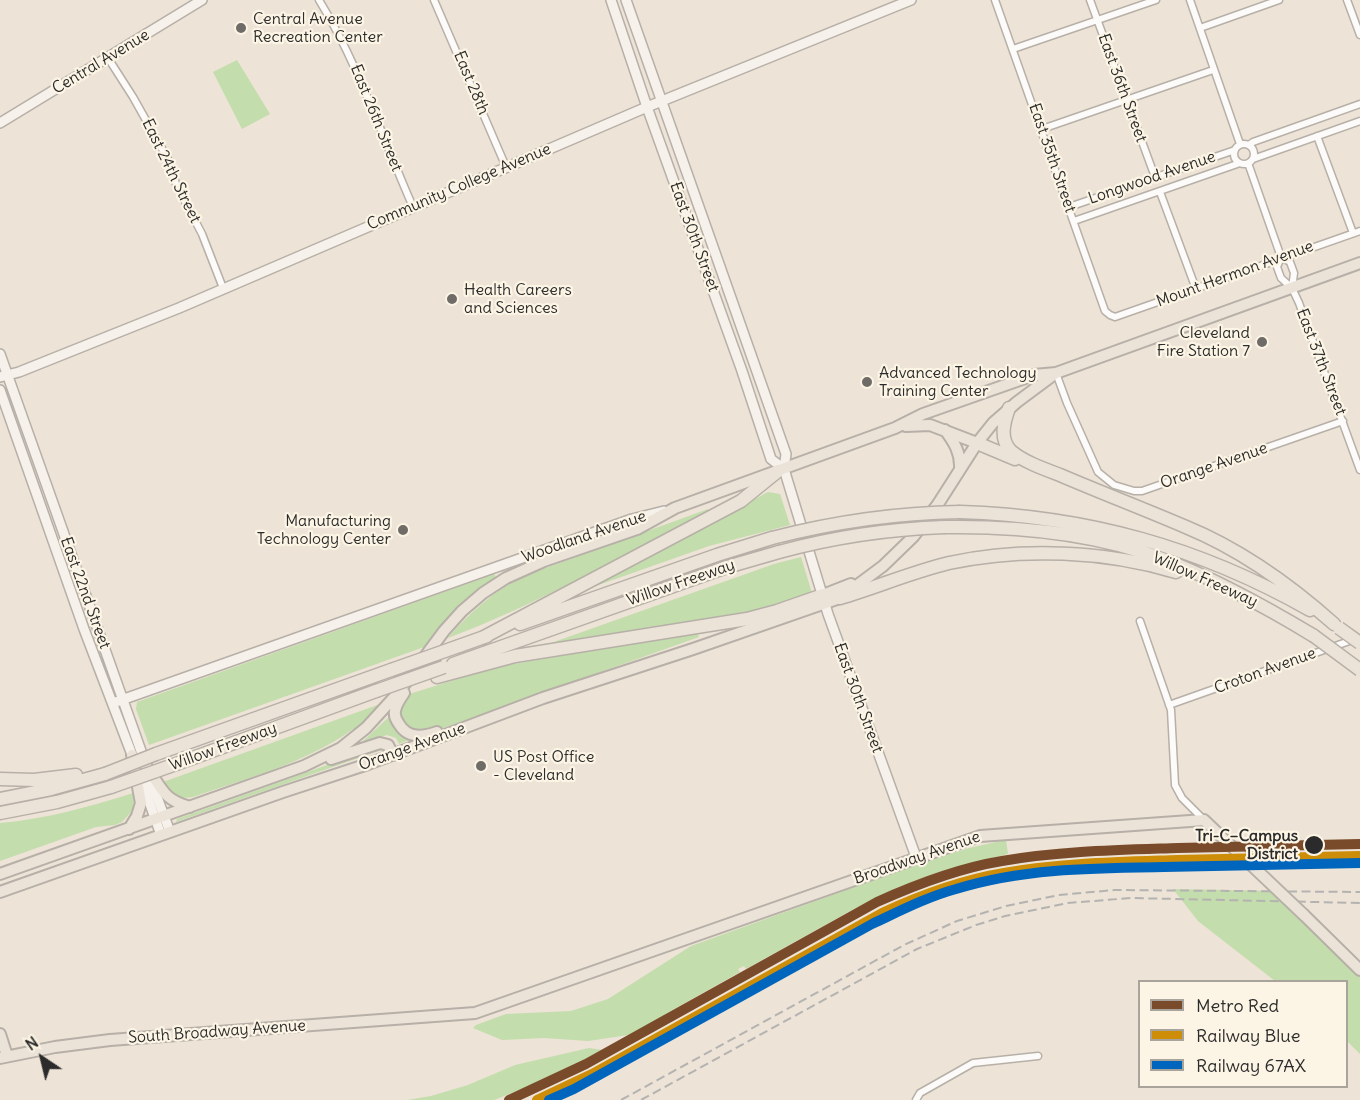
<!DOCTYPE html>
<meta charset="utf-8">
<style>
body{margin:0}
#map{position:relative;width:1360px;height:1100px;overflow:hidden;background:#ede3d6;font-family:Delius,sans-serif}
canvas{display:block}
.legend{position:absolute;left:1138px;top:980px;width:210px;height:108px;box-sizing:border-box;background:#fcf5e5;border:2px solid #a8a49b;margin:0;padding:8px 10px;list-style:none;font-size:18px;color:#2b2b2b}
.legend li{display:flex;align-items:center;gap:12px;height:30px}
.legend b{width:30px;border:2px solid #a8a49b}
.north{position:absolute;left:12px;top:1028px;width:60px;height:60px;-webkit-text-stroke:4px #fcf5e5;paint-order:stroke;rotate:325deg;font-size:16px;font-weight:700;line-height:24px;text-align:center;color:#2b2b2b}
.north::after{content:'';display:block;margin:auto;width:21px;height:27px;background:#2b2b2b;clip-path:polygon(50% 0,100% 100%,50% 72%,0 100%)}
</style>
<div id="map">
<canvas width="1360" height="1100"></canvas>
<ul class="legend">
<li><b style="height:8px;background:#7a4b2a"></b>Metro Red</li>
<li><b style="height:8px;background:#ce8d09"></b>Railway Blue</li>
<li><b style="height:8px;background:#0065bd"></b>Railway 67AX</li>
</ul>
<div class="north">N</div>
</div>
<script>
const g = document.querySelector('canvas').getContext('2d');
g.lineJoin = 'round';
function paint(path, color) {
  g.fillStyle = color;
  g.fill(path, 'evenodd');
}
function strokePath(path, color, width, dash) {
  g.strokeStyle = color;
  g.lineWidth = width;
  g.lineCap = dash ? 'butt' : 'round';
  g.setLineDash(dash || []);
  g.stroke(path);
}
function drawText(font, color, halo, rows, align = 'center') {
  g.font = font + ' Delius,sans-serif';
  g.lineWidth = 4.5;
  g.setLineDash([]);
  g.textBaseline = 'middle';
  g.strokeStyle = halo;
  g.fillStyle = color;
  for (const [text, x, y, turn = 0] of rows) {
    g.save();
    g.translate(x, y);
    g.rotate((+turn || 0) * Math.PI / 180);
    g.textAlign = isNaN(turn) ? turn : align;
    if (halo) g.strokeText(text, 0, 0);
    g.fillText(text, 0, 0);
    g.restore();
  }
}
paint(new Path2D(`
 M 237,60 L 270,114 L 242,129 L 213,72 Z
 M 768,492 L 780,494 L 790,525 L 709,546 L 590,588 Z
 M 708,509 L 709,512 C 623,556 538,604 448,638 C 469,613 492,593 521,577 Z
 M 801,557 L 812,593 L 764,612 L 551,646 L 551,643 L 774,564 Z
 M 494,574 L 496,577 C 468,596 445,618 427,646 L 149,745 L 136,709 L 137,702 Z
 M 697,633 L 699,637 L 443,728 L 428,732 L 411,731 C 397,717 397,712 406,695 L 496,667 Z
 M 383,703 L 355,731 L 353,729 C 306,763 247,778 193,797 C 177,800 172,794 163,782 Z
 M 390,716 L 409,740 L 399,744 L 396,738 L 387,735 L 365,742 L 363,741 Z
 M 377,747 L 384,749 L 176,822 L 177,819 Z
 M 133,793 L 134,806 L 131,812 L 122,822 L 115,825 L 96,827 L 0,861 L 0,823 C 46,819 89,807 133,793 Z
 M 1006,840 L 1008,854 L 942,871 L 899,887 L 852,910 L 746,969 L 744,966 L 738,969 L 740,972 L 669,1012 L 635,1034 L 588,1041 L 544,1038 L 502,1040 L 473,1028 L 476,1025 L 506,1014 L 571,1011 L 608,999 L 691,946 L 929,860 L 969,848 Z
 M 1173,889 L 1278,891 L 1360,970 L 1360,1054 L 1347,1041 L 1346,982 L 1275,981 L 1198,921 Z
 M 589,1048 L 603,1050 L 545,1080 L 494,1100 L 407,1100 L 431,1096 L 468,1085 L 515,1065 Z`), '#c3ddac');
const street = new Path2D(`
 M 319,0 C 359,65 382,137 413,207
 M 434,0 L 506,167
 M 995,0 L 1105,311 L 1110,315 L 1115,317 L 1360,231
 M 1090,0 L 1155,177
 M 1190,0 L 1240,144
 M 1347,0 L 1360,35
 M 1200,28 L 1279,0
 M 1013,49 L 1156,0
 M 108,58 L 133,97 L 170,163 L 176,184 L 202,234 L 223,288
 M 1042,129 L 1213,70
 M 1317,136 L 1353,233
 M1234 154a10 10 0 1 1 20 0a10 10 0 1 1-20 0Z
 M 1249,145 L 1253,142 L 1360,104
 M 1253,159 L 1360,121
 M 1248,163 L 1281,257 L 1290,262 L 1294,273 L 1292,288
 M 1160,192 L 1196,289
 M 1069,207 L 1235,150
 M 1074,221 L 1240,163
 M 1281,257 L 1277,267 L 1281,278 L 1292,288 L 1299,303 L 1360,470
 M 1056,373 L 1067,403 L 1098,472 L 1114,485 L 1134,491 L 1142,491 L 1343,421
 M 1140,621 L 1171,710 L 1175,785 L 1182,798 L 1204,820
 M 1169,705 L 1355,639
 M 916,1100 L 920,1093 L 973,1063 L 1038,1056`);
const secondary = new Path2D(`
 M 611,0 L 647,107 L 742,371 L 771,459 L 784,469
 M 626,0 L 786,454 L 784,469 L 828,614 L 916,857
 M 0,123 L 202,0
 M 0,354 L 146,765
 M 0,377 L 19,372 L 179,308 L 647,107 L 911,0
 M 0,390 L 84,629 L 134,760
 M 113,703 L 632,519 L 664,511
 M 140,776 L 161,835
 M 150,778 L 170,832`);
const primary = new Path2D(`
 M 906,426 L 930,425 L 977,443
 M 945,430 C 954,442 961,453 960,469
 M 823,595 L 851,584
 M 404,693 C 400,699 396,704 395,711 C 394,716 396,720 399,724 C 408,739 423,737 437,732
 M 331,759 L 380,743 L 388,745 L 393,755
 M 146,766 C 163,789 162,799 190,807
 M 129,829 L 137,816 L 141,803 L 132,755
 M 0,874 L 304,766 L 341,748 L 366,728 L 398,693 L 444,631 L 462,611 L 483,593 L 506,578 L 544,561 L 637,529 L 675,508 L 895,428 L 923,414 L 1034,375 L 1056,373 L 1360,263
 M 0,892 L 283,792 L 368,764 L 543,698 L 693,649 L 840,598 L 883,566 L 913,537 L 938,504 L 977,443 L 993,423 L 1017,402 L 1056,373
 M 1304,915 L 1360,970
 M 0,1034 L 7,1056
 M 0,1058 L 55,1047 L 110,1040 L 475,1013 L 980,836 L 1204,820 L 1226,841`);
const highway = new Path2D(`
 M 1009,408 C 1004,422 999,439 1011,451 C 1024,462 1044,469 1060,475 C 1102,493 1144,509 1186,527 C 1242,550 1289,584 1334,624
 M 977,443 L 1015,459
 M 960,512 C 1087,516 1199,547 1310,610
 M 945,527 C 1017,526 1095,533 1163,559 C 1215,579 1266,607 1314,636
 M 840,598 C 877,587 912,572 949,563 C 1023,547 1105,551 1176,572
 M 520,624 L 717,555 L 772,538
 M 482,638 L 741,501 L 778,471
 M 459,646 L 487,636
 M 453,664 L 727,567 L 779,552
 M 437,677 L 515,656 L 747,619 L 777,611 L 823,595
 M 156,754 L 391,670
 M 179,763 L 376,691
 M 0,779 L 34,780 L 76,775
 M 0,799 L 51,789 L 105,774
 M 0,813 L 57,802 L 111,787`);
strokePath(street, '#b7b0a8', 9);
strokePath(secondary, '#b7b0a8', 12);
strokePath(primary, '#b7b0a8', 14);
strokePath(highway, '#b7b0a8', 15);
strokePath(street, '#fcfbf9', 6);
strokePath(secondary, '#f6f1eb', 9);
strokePath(primary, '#ece3d8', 10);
strokePath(highway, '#ece3d8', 12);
strokePath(new Path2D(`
 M 621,1100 L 904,945 L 957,921 L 1006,906 L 1059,895 L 1115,890 L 1360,892
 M 641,1100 L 917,949 L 976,925 L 1005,916 L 1068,903 L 1131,898 L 1360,903`), '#b4b3b1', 2, [9, 4.5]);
const primaryBridge = new Path2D(`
 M 1226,841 L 1304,915`);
const highwayBridge = new Path2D(`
 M 772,538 C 834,522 896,513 960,512
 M 779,552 C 834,537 888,529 945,527
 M 1339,628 L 1360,643
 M 1314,636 L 1360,670
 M 391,670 L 459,646
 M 376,691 L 444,667
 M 105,774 L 156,754
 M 111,787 L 179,763`);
strokePath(primaryBridge, '#b7b0a8', 14, []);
strokePath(highwayBridge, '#b7b0a8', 15, []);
strokePath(primaryBridge, '#ece3d8', 10);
strokePath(highwayBridge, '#ece3d8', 12);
strokePath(new Path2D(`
 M 537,1100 L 592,1074 L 882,913 C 921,895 962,880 1004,873 C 1061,863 1119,862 1177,860 C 1238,859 1299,857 1360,856`), '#ce8d09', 10);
strokePath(new Path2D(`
 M 549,1100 L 574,1089 L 872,924 C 900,911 927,897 956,889 C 1023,868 1095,868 1164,867 C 1229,866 1295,864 1360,863`), '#0065bd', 10);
strokePath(new Path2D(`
 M 509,1100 L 586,1064 L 877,902 C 917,884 959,868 1002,861 C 1060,851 1119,850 1178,848 C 1239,847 1299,845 1360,844`), '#7a4b2a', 10);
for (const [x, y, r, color] of [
 [241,28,6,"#6f6b67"],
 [452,299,6,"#6f6b67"],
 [1262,342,6,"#6f6b67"],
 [867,382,6,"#6f6b67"],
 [403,530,6,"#6f6b67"],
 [481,766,6,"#6f6b67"],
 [1314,845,10,"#2b2b2b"]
]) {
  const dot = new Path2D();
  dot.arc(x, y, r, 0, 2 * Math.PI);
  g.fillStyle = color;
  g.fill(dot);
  strokePath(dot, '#fcf5e5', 2);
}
drawText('16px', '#2b2b2b', '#fcf5e5', [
 ["Central Avenue",253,19],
 ["Recreation Center",253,37],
 ["Health Careers",464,290],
 ["and Sciences",464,308],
 ["Cleveland",1250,333,"right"],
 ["Fire Station 7",1250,351,"right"],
 ["Advanced Technology",879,373],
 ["Training Center",879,391],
 ["Manufacturing",391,521,"right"],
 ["Technology Center",391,539,"right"],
 ["US Post Office",493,757],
 ["- Cleveland",493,775]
], 'left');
drawText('16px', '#2b2b2b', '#fcf5e5', [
 ["Central Avenue",101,62,-31],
 ["East 28th",471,83,67],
 ["East 36th Street",1122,88,70],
 ["East 26th Street",376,118,68],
 ["East 35th Street",1052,158,71],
 ["East 24th Street",171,171,64],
 ["Longwood Avenue",1152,178,-19],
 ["Community College Avenue",459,187,-23],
 ["East 30th Street",694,237,70],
 ["Mount Hermon Avenue",1235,274,-20],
 ["East 37th Street",1321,362,69],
 ["Orange Avenue",1214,466,-19],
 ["Woodland Avenue",584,537,-19],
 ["Willow Freeway",1205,580,24],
 ["Willow Freeway",681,583,-19],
 ["East 22nd Street",85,593,70],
 ["Croton Avenue",1265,671,-20],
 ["East 30th Street",858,698,70],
 ["Willow Freeway",223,747,-20],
 ["Orange Avenue",412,747,-20],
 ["Broadway Avenue",917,858,-19],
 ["South Broadway Avenue",217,1032,-4]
]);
drawText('bold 16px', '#2b2b2b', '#fcf5e5', [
 ["Tri-C–Campus",1298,836],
 ["District",1298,854]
], 'right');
</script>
